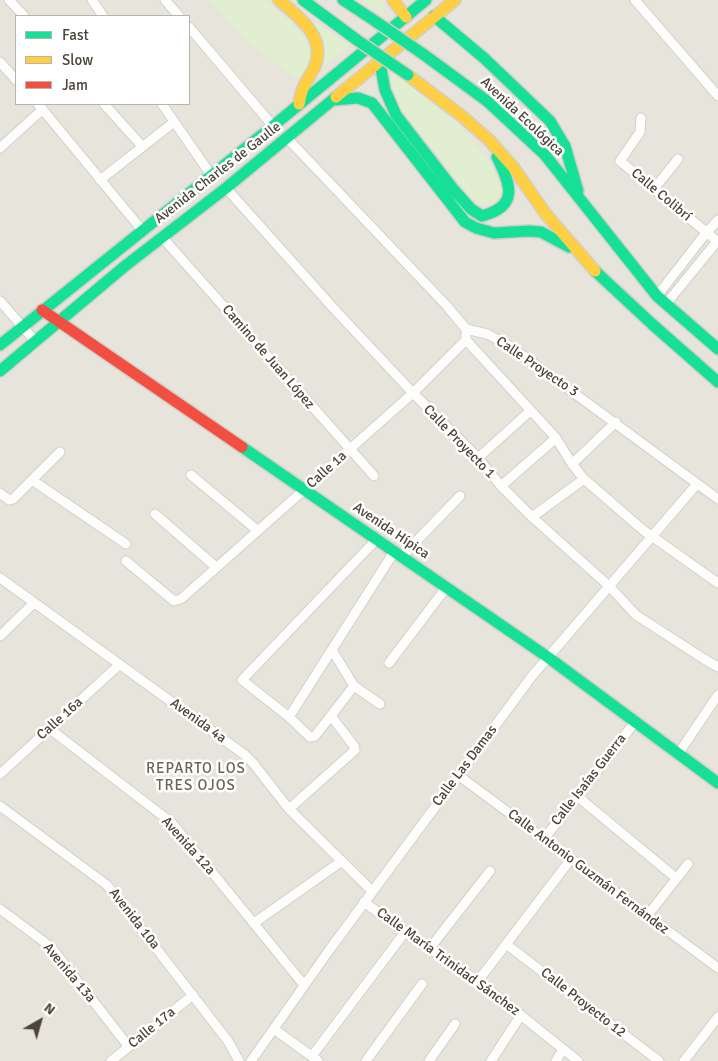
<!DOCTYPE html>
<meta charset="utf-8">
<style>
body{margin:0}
#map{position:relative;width:718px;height:1061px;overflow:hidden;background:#f4f2ee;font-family:Signika,sans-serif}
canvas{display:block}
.legend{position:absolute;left:15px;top:15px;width:175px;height:90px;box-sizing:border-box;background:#fff;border:1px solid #b7b4b0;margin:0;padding:6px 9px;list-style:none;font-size:15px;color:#4b4439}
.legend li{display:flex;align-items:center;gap:10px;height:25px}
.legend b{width:25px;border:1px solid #b7b4b0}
.north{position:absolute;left:15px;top:996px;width:50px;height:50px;-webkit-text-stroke:4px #fff;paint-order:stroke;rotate:38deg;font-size:14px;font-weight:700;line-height:20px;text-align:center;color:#4b4439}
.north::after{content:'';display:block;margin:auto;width:18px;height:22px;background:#4b4439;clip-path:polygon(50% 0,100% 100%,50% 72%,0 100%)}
</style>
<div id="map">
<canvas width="718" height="1061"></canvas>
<ul class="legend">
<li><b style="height:6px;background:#16e098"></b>Fast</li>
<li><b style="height:6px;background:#ffcf43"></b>Slow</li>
<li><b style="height:6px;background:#f24e42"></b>Jam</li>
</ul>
<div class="north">N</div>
</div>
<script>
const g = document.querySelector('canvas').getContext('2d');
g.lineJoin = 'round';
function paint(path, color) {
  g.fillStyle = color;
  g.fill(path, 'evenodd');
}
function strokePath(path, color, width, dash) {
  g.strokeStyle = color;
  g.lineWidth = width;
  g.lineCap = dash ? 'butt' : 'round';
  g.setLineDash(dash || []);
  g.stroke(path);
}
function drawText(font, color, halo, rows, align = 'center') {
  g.font = font + ' Signika,sans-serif';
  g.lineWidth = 5;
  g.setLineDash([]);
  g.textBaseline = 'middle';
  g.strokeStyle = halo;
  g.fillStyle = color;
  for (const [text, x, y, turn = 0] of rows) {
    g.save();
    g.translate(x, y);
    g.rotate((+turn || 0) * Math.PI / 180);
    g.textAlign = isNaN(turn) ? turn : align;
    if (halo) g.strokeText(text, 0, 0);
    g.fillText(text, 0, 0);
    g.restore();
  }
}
paint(new Path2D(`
 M 0,0 L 718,0 L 718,1061 L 0,1061 ZM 16,16 L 189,16 L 189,104 L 16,104 Z`), '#e7e4dc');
paint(new Path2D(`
 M 208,0 L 267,0 C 280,14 314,39 311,60 C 310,66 304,72 301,77 L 294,77 L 247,41 Z
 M 362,0 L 382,0 L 386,8 L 382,14 Z
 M 290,7 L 350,45 L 322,68 L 324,56 Z
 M 391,74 L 396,75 L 461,127 L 492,165 L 501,190 L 500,196 L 497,200 L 485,205 L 478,204 L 462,188 L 413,124 L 399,109 L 390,80 Z`), '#e1eecf');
const street = new Path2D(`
 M 9,0 L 24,16
 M 92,0 L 103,16
 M 165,0 L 179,16
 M 635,0 L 718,96
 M 189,27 L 273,126
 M 0,62 L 16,80
 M 38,104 L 142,230
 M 104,104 L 142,146
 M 162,104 L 211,175
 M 641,118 L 640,132 L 620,161 L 717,241
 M 287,138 L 446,305 L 466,329 L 487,334 L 510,346 L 718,499
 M 0,148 L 43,109
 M 100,180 L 174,122
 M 226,188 L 336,311 L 413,393 L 478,458 L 501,486 L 532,517 L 609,586 L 636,615 L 704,659 L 718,667
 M 654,189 L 678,159
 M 162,237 L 374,476
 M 657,296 L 706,233 L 718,220
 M 0,301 L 36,342
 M 666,304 L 718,240
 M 466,340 L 556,438 L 572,464 L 584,479 L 643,530 L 718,583
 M 478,458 L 530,411
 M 572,464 L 616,422
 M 191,475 L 257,530
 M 32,480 L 126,544
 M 501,486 L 556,438
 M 0,493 L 9,500 L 13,499 L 60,452
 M 155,514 L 216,567
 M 532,517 L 584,479
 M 401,557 L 460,496
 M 126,561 L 174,601 L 181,599 L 413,393 L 466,340 L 466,329
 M 0,578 L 245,755 L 253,763 L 289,809 L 372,891
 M 0,636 L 34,603
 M 332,650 L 354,686 L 315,736 L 310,737 L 289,717 L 242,680 L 376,540
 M 389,663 L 446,588
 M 354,686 L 380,704
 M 289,717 L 394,552
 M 50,729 L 172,823 L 304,985
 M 678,754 L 718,695
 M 0,774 L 120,664
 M 458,775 L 718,968
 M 577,796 L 676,878
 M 0,806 L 107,885 L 228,1041 L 239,1061
 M 289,809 L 355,750 L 354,746 L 331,716
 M 544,839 L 635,722
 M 364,902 L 405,932 L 478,981 L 578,1061
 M 0,909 L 51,947 L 129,1047
 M 647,916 L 688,864
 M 254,923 L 342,861
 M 506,944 L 659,1061
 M 430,948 L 490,871
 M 478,981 L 571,859
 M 274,1029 L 318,1061
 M 312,1056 L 405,932
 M 111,1061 L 193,995
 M 251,1061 L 330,949 L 532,676 L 697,484
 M 366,1061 L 422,984
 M 429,1061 L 455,1024
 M 491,1061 L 521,1015
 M 556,1061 L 563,1049
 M 684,1061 L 718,1017`);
const fast = new Path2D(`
 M 303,0 L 357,40
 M 343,0 L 372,19
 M 434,16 L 484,58 L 550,121 L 565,146 L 578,191
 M 423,54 L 487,101 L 545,155 L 657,296 L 718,349
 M 380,63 L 385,90 L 396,115 L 454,190 L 471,209 L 482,216 C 519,206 511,185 497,157
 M 334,100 L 358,98 L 372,103 L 465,222 L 476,228 L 494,233 L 529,231 L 541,232 L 569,247
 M 595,271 L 652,324 L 718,382
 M 0,345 L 273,126 L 426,0
 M 0,371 L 125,266 L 226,188 L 336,97
 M 242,447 L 549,658 L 718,783`);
const slow = new Path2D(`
 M 279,0 C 299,17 328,38 314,68 C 306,83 302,86 299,104
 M 393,0 L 406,17
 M 408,75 L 463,117 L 489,140 L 513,167 L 545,213 L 595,271
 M 336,97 L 455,0`);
const jam = new Path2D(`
 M 42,310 L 242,447`);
strokePath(street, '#d2d0cb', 11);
strokePath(fast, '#d3cfc5', 14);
strokePath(slow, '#d3cfc5', 14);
strokePath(jam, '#d3cfc5', 14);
strokePath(street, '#fdfdfc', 9);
strokePath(fast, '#16e098', 11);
strokePath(slow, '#ffcf43', 11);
strokePath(jam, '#f24e42', 11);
const fastBridge = new Path2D(`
 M 372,19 L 423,54
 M 357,40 L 408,75`);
strokePath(fastBridge, '#d6cebb', 14, []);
strokePath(fastBridge, '#16e098', 11);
drawText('14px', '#4b4439', '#fff', [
 ["Avenida Ecológica",522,117,43],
 ["Avenida Charles de Gaulle",218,173,-38],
 ["Calle Colibrí",661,195,40],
 ["Camino de Juan López",268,357,49],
 ["Calle Proyecto 3",537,367,34],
 ["Calle Proyecto 1",459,442,46],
 ["Calle 1a",327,470,-42],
 ["Avenida Hípica",391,531,34],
 ["Calle 16a",60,719,-42],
 ["Avenida 4a",198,721,36],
 ["Calle Las Damas",465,766,-53],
 ["Calle Isaías Guerra",589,780,-52],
 ["Avenida 12a",188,846,48],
 ["Calle Antonio Guzmán Fernández",588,872,37],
 ["Avenida 10a",134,919,52],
 ["Calle María Trinidad Sánchez",448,962,36],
 ["Avenida 13a",69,973,50],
 ["Calle Proyecto 12",583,1003,38],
 ["Calle 17a",152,1028,-39]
]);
g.letterSpacing = '1px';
drawText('15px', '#6e6250', '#fff', [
 ["REPARTO LOS",196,769],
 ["TRES OJOS",196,786]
]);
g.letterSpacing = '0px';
</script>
